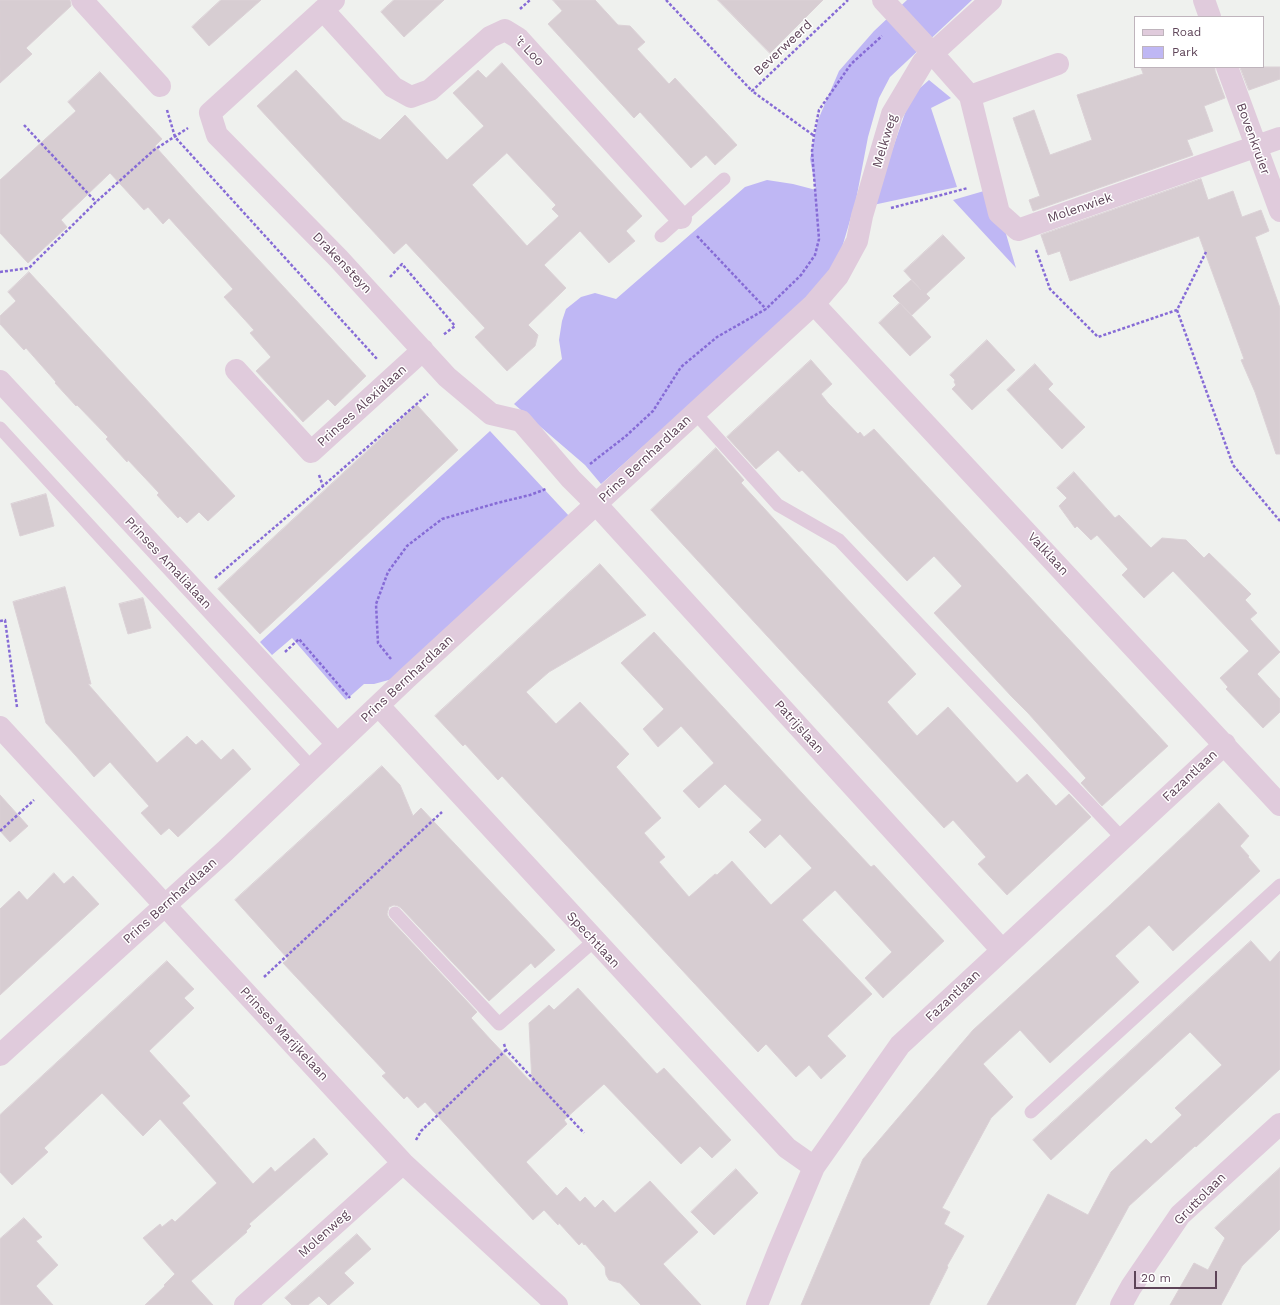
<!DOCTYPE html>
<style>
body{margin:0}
#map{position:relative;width:1280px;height:1305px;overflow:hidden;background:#eff1ee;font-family:"Work Sans",sans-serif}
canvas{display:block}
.legend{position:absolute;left:1134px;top:16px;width:130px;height:52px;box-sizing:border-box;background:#fff;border:1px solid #bfb4bc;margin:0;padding:5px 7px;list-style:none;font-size:12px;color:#5e4458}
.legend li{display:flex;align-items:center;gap:8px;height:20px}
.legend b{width:20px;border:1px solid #bfb4bc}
.scale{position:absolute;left:1134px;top:1271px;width:83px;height:18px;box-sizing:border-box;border:2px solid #5e4458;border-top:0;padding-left:5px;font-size:12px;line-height:14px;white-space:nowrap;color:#5e4458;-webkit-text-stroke:3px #fff;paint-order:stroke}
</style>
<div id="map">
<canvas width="1280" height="1305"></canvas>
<ul class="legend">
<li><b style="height:5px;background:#e0cbdc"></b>Road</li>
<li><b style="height:11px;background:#bfb7f4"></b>Park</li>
</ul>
<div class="scale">20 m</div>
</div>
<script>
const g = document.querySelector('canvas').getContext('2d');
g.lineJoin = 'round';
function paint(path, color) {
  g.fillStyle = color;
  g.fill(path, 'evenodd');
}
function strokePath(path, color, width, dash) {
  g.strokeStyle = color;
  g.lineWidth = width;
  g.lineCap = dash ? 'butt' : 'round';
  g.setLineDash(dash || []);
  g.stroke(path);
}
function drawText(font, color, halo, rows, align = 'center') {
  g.font = font + ' "Work Sans",sans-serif';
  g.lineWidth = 3;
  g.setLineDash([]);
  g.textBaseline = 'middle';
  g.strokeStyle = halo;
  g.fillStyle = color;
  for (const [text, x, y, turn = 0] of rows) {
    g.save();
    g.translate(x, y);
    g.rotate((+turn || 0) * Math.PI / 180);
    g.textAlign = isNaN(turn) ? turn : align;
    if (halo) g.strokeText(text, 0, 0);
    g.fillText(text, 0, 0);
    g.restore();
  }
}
paint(new Path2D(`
 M 907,0 L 972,0 L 890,77 L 879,98 L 868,137 L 856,200 L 841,251 L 826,277 L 802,305 L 601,484 L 585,465 L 514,404 L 562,359 L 559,340 L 562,321 L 566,309 L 581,297 L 595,293 L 616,299 L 745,187 L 767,180 L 793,184 L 816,190 L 810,159 L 818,120 L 839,71 L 874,31 Z
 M 929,80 L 951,98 L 931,108 L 957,187 L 873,205 L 911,96 Z
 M 984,191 L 1004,227 L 1016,268 L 953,200 Z
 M 490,431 L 570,517 L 396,678 L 374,684 L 364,684 L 346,700 L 292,638 L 272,655 L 260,642 Z`), '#bfb7f4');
const building = new Path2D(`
 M 0,0 L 70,0 L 71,6 L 26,48 L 32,54 L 0,83 Z
 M 221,0 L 261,0 L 209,46 L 192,27 Z
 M 394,0 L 444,0 L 404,37 L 381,12 Z
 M 553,0 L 595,0 L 618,25 L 630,26 L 645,42 L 637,49 L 669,84 L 675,78 L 737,145 L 715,165 L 706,155 L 691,168 L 640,112 L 634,118 L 548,24 L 562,11 Z
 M 718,0 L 823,0 L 770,53 Z
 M 502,63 L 642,216 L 626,231 L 635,241 L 609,263 L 580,231 L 544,265 L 566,288 L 528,325 L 538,335 L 535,346 L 507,371 L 475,337 L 485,328 L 406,243 L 394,254 L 257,106 L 296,70 L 343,120 L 380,140 L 405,115 L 447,160 L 484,126 L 453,93 L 478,70 L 486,78 ZM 507,153 L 556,205 L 552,209 L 559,216 L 527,246 L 472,185 Z
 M 1141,67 L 1215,67 L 1215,71 L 1225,98 L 1204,106 L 1213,131 L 1187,140 L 1193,155 L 1033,211 L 1029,200 L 1040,196 L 1013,118 L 1034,110 L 1050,155 L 1092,140 L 1077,95 L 1143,74 Z
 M 1240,67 L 1280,67 L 1280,79 L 1249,90 Z
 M 100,72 L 162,139 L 155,146 L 197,193 L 366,376 L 335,406 L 328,399 L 303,422 L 256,371 L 271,357 L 250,333 L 254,330 L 224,297 L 233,289 L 169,218 L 163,224 L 148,207 L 144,210 L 110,173 L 61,220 L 67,227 L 28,263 L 0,233 L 0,180 L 76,111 L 68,102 Z
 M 1201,179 L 1208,200 L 1233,191 L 1242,217 L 1261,210 L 1269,231 L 1255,237 L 1280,308 L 1280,454 L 1276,454 L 1255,392 L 1241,360 L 1244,359 L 1199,236 L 1070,281 L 1060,251 L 1048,255 L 1041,235 Z
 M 943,235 L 965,258 L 926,294 L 930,298 L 912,315 L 893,296 L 911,280 L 921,290 L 904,271 Z
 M 29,272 L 235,496 L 208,521 L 199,512 L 187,523 L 180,516 L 178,518 L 157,495 L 159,493 L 128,460 L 127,462 L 106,439 L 108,437 L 77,405 L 76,406 L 55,383 L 56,382 L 26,348 L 24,350 L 0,324 L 0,316 L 16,301 L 8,292 Z
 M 900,303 L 931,337 L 910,356 L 879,323 Z
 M 987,340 L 1015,370 L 972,410 L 952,389 L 956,385 L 954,382 L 955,380 L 950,375 Z
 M 811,360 L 832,384 L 821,394 L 828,403 L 858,434 L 860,432 L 864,437 L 874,429 L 1168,746 L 1102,806 L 1081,783 L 1086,778 L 1028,713 L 1012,697 L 934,613 L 962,586 L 934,556 L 907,581 L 802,470 L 799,472 L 778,450 L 756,469 L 727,437 Z
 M 1035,364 L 1053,384 L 1048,389 L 1085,427 L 1062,449 L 1007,390 Z
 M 417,405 L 458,450 L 260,634 L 218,589 Z
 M 716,448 L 744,480 L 741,483 L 916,674 L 887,702 L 917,736 L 948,707 L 1017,783 L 1027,774 L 1056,806 L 1069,794 L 1091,817 L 1007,895 L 978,864 L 986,857 L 953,820 L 944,828 L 651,510 Z
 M 1074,472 L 1115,518 L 1119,515 L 1151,548 L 1162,538 L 1186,540 L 1204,558 L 1209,553 L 1251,594 L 1245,600 L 1257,613 L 1250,619 L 1280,652 L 1257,674 L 1280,699 L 1280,712 L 1263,728 L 1226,689 L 1228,687 L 1220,678 L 1249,651 L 1173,571 L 1144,598 L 1122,575 L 1128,569 L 1097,535 L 1091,540 L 1077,526 L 1075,528 L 1059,506 L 1067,498 L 1057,488 Z
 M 46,494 L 54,526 L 20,536 L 11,504 Z
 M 600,564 L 646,615 L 549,672 L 526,692 L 556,724 L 580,702 L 629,754 L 616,767 L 661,818 L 644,833 L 665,857 L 659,862 L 689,897 L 715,874 L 717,875 L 732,861 L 771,905 L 812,868 L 780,834 L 765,848 L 749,832 L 762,820 L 725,784 L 699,808 L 683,791 L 714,763 L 681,726 L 658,747 L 643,729 L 664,709 L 621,663 L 654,632 L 813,805 L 871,867 L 874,865 L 944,941 L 883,998 L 865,978 L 892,952 L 835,890 L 802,920 L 872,994 L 827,1036 L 846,1056 L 821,1079 L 809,1065 L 796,1077 L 766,1044 L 758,1052 L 502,776 L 498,780 L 465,744 L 463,746 L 435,716 Z
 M 65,587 L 91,684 L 88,684 L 157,763 L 187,736 L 196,745 L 202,740 L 221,760 L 233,749 L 251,769 L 178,837 L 169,828 L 161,835 L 141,813 L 149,806 L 110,762 L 94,777 L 76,756 L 46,723 L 13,602 Z
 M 143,598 L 151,628 L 128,634 L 119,604 Z
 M 382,766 L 400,785 L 413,816 L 421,808 L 555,950 L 535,968 L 531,963 L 489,1001 L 401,908 L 398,906 L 394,905 L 389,907 L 387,914 L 389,918 L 477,1012 L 471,1018 L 491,1040 L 532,1083 L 529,1023 L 549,1005 L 554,1010 L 578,988 L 657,1074 L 664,1068 L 731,1140 L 712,1158 L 700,1146 L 681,1164 L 604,1084 L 564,1120 L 567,1124 L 526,1162 L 557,1196 L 566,1187 L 580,1202 L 585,1197 L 595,1208 L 603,1200 L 615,1213 L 650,1181 L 698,1232 L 663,1264 L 701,1305 L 641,1305 L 620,1283 L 609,1280 L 606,1275 L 605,1267 L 585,1244 L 584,1245 L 582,1242 L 579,1245 L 559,1223 L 558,1225 L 544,1210 L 533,1220 L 425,1102 L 418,1108 L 407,1096 L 404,1099 L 382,1076 L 386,1073 L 283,963 L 288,959 L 235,900 Z
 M 0,795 L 28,826 L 10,842 L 0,831 Z
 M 1219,803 L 1249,836 L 1240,846 L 1249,856 L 1248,857 L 1260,871 L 1173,951 L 1149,925 L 1115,956 L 1139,982 L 1050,1063 L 1020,1030 L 983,1064 L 1013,1097 L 991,1118 L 942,1208 L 950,1212 L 944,1224 L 964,1236 L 947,1266 L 948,1267 L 929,1305 L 801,1305 L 863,1159 L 973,1030 L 1110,905 Z
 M 54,873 L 64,884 L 73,876 L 99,904 L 0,995 L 0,909 L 19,891 L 27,900 Z
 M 1251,941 L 1270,962 L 1280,951 L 1280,1069 L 1196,1147 L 1195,1146 L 1129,1206 L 1075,1305 L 987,1305 L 1048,1194 L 1088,1215 L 1111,1172 L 1146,1139 L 1151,1144 L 1182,1115 L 1175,1108 L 1222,1065 L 1190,1032 L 1051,1160 L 1033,1140 Z
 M 167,961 L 194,989 L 184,998 L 194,1008 L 149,1051 L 190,1096 L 182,1103 L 253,1184 L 271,1167 L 275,1172 L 314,1138 L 328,1154 L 249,1224 L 251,1226 L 246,1231 L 247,1232 L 191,1281 L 213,1305 L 145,1305 L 165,1286 L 164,1285 L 175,1274 L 143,1238 L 160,1224 L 162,1227 L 172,1219 L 175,1222 L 217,1183 L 160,1119 L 143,1136 L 102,1093 L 44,1148 L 48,1152 L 12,1185 L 0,1172 L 0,1115 Z
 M 1280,1168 L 1280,1229 L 1242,1266 L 1221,1305 L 1170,1305 L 1194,1263 L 1208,1270 L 1225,1238 L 1215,1228 Z
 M 736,1169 L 758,1193 L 714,1235 L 691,1212 Z
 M 24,1218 L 42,1237 L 36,1241 L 58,1265 L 36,1286 L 53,1305 L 0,1305 L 0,1239 Z
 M 357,1234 L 371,1249 L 344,1273 L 354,1283 L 329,1305 L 328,1305 L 319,1296 L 308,1305 L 292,1305 L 285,1298 Z`);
paint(building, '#d7cdd2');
strokePath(building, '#dbd1d6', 1);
strokePath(new Path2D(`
 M 666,0 L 752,91
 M 520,9 L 530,0
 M 167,110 L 175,137 L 377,359
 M 24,125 L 96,202
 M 813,135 L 752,91 L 848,0
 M 891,208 L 968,188
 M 697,236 L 766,309
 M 1036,250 L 1050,289 L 1098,337 L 1177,310 L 1206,252
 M 0,272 L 29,268 L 96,202 L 154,150 L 188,128
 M 390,277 L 402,264 L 455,326 L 443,335
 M 1177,310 L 1233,465 L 1280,521
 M 590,464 L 626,436 L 653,411 L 681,367 L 717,337 L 766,309 L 801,275 L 815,255 L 819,239 L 812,151 L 814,135 L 819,110 L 851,64 L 882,36
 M 319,475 L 323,486
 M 215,578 L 323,486 L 428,394
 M 0,621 L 5,620 L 17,707
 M 285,652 L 299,639 L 350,698
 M 391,659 L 378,643 L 376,604 L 388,572 L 407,546 L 442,519 L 497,503 L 530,495 L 546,489
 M 0,831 L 34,800
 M 264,977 L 442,812
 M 504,1044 L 506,1050 L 584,1133
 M 416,1140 L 421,1131 L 506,1050`), '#866bd6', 2.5, [3, 2]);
strokePath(new Path2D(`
 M 661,236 L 724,179
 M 695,413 L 778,505 L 839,540 L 1122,838
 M 0,428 L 312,768
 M 395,913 L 499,1024 L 594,941
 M 1031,1112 L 1280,885`), '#e0cbdc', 13);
strokePath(new Path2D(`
 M 82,0 L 160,86
 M 334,0 L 210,113 L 217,135 L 338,258 L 447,377 L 491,414 L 521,421 L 571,479 L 596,504 L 1002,950
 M 883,0 L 933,54 L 970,96 L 999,213 L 1018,230 L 1280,138
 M 1204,0 L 1210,17
 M 323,10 L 393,87 L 411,97 L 430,90 L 490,37 L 505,30 L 518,38 L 681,218
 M 1227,67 L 1280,211
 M 970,96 L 1058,64
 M 814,304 L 1280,805
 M 236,370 L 311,452 L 423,350
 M 0,381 L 337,744
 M 379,706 L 787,1148 L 814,1167
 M 0,727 L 403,1163 L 557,1305
 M 0,1055 L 225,851 L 407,678 L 695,413 L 814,304 L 838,276 L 857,241 L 862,216 L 892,114 L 923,62 L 991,0
 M 245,1305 L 403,1163
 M 757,1305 L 778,1252 L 814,1167 L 900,1045 L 1225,744
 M 1121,1305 L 1131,1287 L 1180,1215 L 1280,1124`), '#e0cbdc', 22);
drawText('13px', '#5e4458', '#fff', [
 ["Beverweerd",783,48,-43],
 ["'t Loo",529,51,46],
 ["Bovenkruier",1253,139,70],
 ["Melkweg",885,141,-73],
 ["Molenwiek",1080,208,-19],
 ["Drakensteyn",342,263,46],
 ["Prinses Alexialaan",362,406,-42],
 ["Prins Bernhardlaan",645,459,-43],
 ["Valklaan",1048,554,47],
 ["Prinses Amalialaan",168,563,47],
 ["Prins Bernhardlaan",407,679,-43],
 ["Patrijslaan",799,727,48],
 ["Fazantlaan",1190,776,-43],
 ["Prins Bernhardlaan",170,901,-42],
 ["Spechtlaan",593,940,47],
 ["Fazantlaan",953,996,-43],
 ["Prinses Marijkelaan",284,1034,47],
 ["Gruttolaan",1200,1199,-45],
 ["Molenweg",324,1234,-42]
]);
</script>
